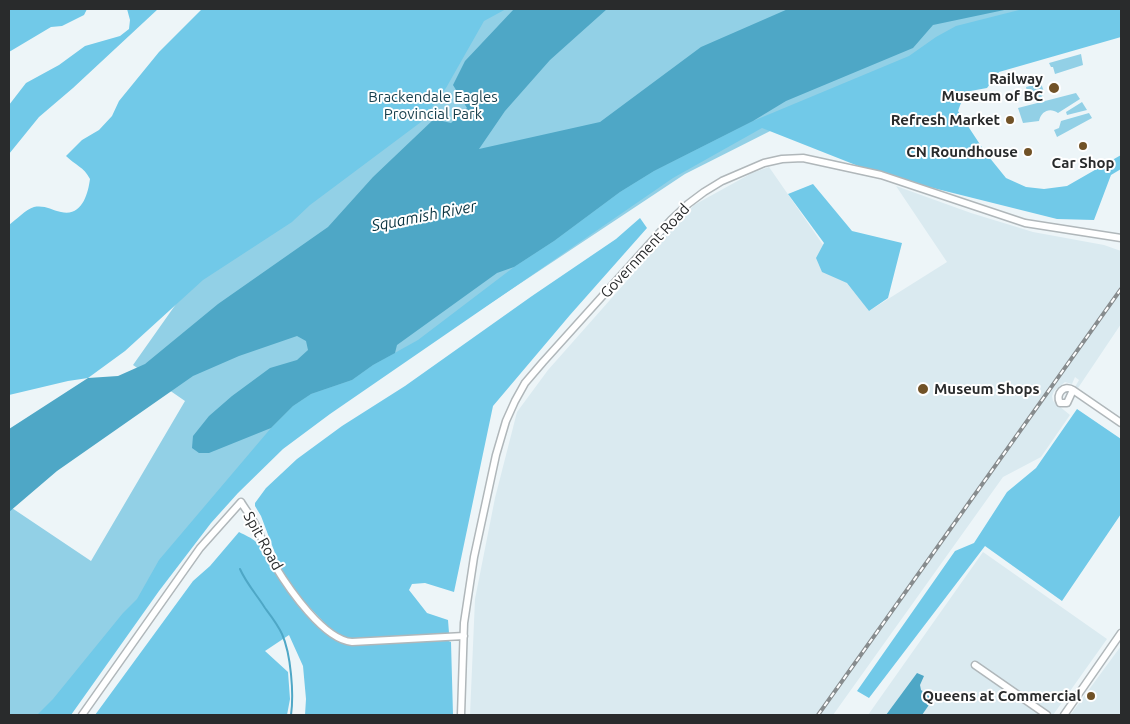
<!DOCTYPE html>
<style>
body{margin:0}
#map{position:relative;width:1130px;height:724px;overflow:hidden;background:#edf5f8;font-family:Ubuntu,sans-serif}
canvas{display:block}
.frame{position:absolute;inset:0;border:10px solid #292b2c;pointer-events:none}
</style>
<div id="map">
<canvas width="1130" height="724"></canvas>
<div class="frame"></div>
</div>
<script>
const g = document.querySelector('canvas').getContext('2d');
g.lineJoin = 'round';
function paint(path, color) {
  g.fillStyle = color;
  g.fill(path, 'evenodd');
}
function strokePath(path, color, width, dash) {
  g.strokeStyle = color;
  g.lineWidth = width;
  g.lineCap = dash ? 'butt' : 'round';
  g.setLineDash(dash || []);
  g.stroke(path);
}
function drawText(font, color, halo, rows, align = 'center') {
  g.font = font + ' Ubuntu,sans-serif';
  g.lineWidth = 4;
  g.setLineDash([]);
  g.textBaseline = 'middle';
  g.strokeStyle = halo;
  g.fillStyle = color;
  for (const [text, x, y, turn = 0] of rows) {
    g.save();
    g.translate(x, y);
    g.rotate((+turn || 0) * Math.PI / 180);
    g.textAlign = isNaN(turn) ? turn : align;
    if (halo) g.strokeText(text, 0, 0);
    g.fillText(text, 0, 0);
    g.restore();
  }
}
paint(new Path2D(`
 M 769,167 L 869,311 L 947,262 L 896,186 L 971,213 L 1033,232 L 1104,245 L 1121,251 L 1121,324 L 1078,388 L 1075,387 L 1079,380 L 1075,377 L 1072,384 L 1065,382 L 1054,391 L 1052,396 L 1053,401 L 1070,415 L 1041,457 L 1003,477 L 833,715 L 470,715 L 475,599 L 495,498 L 517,412 L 548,370 L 694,205 L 752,173 Z
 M 983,552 L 1107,639 L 1053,715 L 868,715 Z
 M 1121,646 L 1121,715 L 1071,715 L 1071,714 Z`), '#daeaf0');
paint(new Path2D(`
 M 384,9 L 1121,9 L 790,121 L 685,174 L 292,435 L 247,474 L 62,715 L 9,715 L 9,506 L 91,561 L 185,401 L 133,365 Z
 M 1081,54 L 1083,65 L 1055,74 L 1053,67 L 1051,67 L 1049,63 Z
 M 1041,83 L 1044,92 L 1042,97 L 1029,100 L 1026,87 Z
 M 1076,93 L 1080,99 L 1058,113 C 1050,107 1041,111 1039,121 L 1023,123 L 1018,108 Z
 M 1082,102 L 1087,110 L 1067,115 L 1066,112 Z
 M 1089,113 L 1092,118 L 1057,137 L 1054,130 L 1059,128 L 1061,121 Z`), '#92d0e6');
paint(new Path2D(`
 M 9,9 L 87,9 L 84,15 L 62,26 L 51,27 L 9,52 Z
 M 127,9 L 158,9 L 73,88 L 39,117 L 9,154 L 9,105 L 26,83 L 59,65 L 85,46 L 120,36 L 129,29 L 130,20 Z
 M 202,9 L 506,9 L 484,21 L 446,88 L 421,122 L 310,205 L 292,222 L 203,280 L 125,351 L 88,378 L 68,381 L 9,395 L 9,225 C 16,220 26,209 34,207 C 45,205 51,210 61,212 C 82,217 88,194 90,179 C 84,167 75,165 66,156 L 82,140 L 99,130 L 112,116 L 119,101 L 159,52 Z
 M 1023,9 L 1121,9 L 1121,37 L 999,72 L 987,88 L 965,92 L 958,111 L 985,152 L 1006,178 L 1026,187 L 1044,189 L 1067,186 L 1121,155 L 1121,169 L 1111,175 L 1094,220 L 1057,219 L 881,175 L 762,128 L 673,178 L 330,414 L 283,449 L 238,493 L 211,523 L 159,591 L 71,715 L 37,715 L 53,699 L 123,613 L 137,599 L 159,560 L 271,428 L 293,406 L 311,394 L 352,380 L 373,365 L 418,340 L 514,267 L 554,241 L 620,192 L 654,171 L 753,121 L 909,56 L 936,37 L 956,26 Z
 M 813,184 L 852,231 L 902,243 L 888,298 L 869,311 L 847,283 L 822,272 L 816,258 L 824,243 L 788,194 Z
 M 640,218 L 647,228 L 570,315 L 493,406 L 454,592 L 425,583 L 412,584 L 409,590 L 427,613 L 448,620 L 449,633 L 357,639 L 345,638 L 335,634 L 296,593 L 281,569 L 261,516 L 255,506 L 255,503 L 266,488 L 297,459 L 342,426 L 405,386 L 532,296 L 616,239 Z
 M 1077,409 L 1121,439 L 1121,514 L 1062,601 L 985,546 L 869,698 L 857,691 L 955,551 L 974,543 L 1007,492 L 1036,468 Z
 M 239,532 C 245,535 252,538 256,542 C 264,548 269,562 275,571 C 291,599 316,633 347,644 L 446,640 L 451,642 L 453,715 L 305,715 L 306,699 L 303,666 L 289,635 L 265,651 L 288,672 L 290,699 L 287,715 L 95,715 L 193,581 L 210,566 Z`), '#71c9e8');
paint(new Path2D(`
 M 514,9 L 607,9 L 550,60 L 505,111 L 479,149 L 600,122 L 701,47 L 788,9 L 1009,9 L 933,25 L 913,48 L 786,101 L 753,121 L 654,171 L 620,192 L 554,241 L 514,267 L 497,273 L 397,345 L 395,353 L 373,365 L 352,380 L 311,394 L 293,406 L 271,428 L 209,453 L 199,453 L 192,448 L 193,436 L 209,416 L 232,396 L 270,368 L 297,360 L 308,350 L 306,341 L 297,336 L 239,356 L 193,376 L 57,471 L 9,512 L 9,429 L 88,378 L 118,376 L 145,364 L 218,304 L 328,227 L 373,177 L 434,119 L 451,123 L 467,108 L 453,85 L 465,61 Z
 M 917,673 L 924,676 L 920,685 L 921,690 L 933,699 L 922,715 L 886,715 Z`), '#4ea7c6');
strokePath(new Path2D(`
 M 240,569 C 246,583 257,595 265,608 C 271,616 278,625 282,634 C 291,654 294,694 291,715`), '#4ea7c6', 2);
const minor = new Path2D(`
 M 1073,390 L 1067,403 L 1060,403 C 1055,394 1064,384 1073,390 L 1121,423
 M 975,665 L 1047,715
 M 82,715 L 200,548 L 241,502 C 245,509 251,516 255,524 C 262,538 267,553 275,566 C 289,589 324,640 352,642 L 464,636
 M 461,715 L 464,623 L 474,557 L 496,455 L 506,421 L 515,401 L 525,383 L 543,362 L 671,220 L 688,204 L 704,192 L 722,181 L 764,163 L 782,159 L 803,158 L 881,175 L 1025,223 L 1121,238
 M 1064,715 L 1121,633`);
strokePath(minor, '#b0b7ba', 9);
strokePath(minor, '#fff', 6);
const rail = new Path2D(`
 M 818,715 L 1121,289`);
strokePath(rail, '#878c8e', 4);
strokePath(rail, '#fff', 2, [5.5]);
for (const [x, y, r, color] of [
 [1054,88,6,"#715227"],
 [1010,120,5,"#715227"],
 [1083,146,5,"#715227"],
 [1028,152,5,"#715227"],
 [923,389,6,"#715227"],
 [1091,696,5,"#715227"]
]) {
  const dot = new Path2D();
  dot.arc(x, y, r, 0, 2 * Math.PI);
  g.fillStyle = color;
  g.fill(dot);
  strokePath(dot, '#fff', 2);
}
drawText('bold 15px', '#292b2c', '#fff', [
 ["Railway",1043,79],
 ["Museum of BC",1043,96],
 ["Refresh Market",1000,120],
 ["CN Roundhouse",1018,152],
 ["Car Shop",1083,163,"center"],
 ["Museum Shops",934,389,"left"],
 ["Queens at Commercial",1081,696]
], 'right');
drawText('15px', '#173f4d', '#fff', [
 ["Brackendale Eagles",433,97],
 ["Provincial Park",433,114]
]);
drawText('15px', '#292b2c', '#fff', [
 ["Government Road",645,251,-47],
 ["Spit Road",263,541,61]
]);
drawText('italic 16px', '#0a3441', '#fff', [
 ["Squamish River",424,216,-11]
]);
</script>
